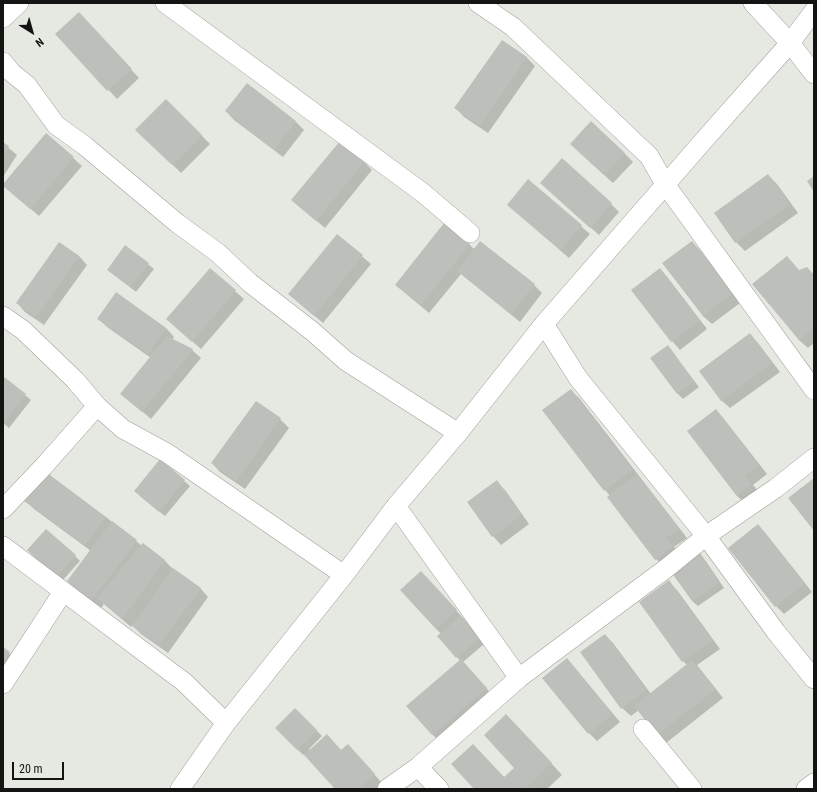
<!DOCTYPE html>
<style>
body{margin:0}
#map{position:relative;width:817px;height:792px;overflow:hidden;background:#e6e9e2;font-family:"Roboto Condensed",sans-serif}
canvas{display:block}
.frame{position:absolute;inset:0;border:4px solid #141513;pointer-events:none}
.north{position:absolute;left:12px;top:12px;width:40px;height:40px;-webkit-text-stroke:3px #e6e9e2;paint-order:stroke;rotate:143deg;font-size:11px;font-weight:700;line-height:16px;text-align:center;color:#141513}
.north::after{content:'';display:block;margin:auto;width:14px;height:18px;background:#141513;clip-path:polygon(50% 0,100% 100%,50% 72%,0 100%)}
.scale{position:absolute;left:12px;top:762px;width:52px;height:18px;box-sizing:border-box;border:2px solid #141513;border-top:0;padding-left:5px;font-size:12px;line-height:14px;white-space:nowrap;color:#141513;-webkit-text-stroke:3px #e6e9e2;paint-order:stroke}
</style>
<div id="map">
<canvas width="817" height="792"></canvas>
<div class="frame"></div>
<div class="north">N</div>
<div class="scale">20 m</div>
</div>
<script>
const g = document.querySelector('canvas').getContext('2d');
g.lineJoin = 'round';
function paint(path, color) {
  g.fillStyle = color;
  g.fill(path, 'evenodd');
}
function strokePath(path, color, width, dash) {
  g.strokeStyle = color;
  g.lineWidth = width;
  g.lineCap = dash ? 'butt' : 'round';
  g.setLineDash(dash || []);
  g.stroke(path);
}
paint(new Path2D(`
 M 79,13 L 139,78 L 117,99 L 57,34 Z
 M 526,57 L 535,66 L 488,133 L 464,117 L 456,108 Z
 M 166,100 L 210,144 L 181,173 L 137,130 Z
 M 226,111 L 296,122 L 304,130 L 283,157 L 234,120 Z
 M 3,143 L 17,155 L 3,177 Z
 M 579,152 L 624,153 L 633,162 L 613,183 Z
 M 73,158 L 82,166 L 39,216 L 12,193 Z
 M 364,162 L 372,170 L 325,228 L 292,200 Z
 M 768,175 L 777,184 L 798,213 L 745,251 L 736,242 L 715,213 Z
 M 529,181 L 590,234 L 569,258 L 508,205 Z
 M 550,191 L 611,204 L 619,212 L 599,235 Z
 M 337,235 L 371,264 L 323,323 L 289,294 Z
 M 692,242 L 700,250 L 740,303 L 712,324 L 703,316 L 664,263 Z
 M 60,243 L 79,256 L 87,265 L 44,325 L 25,312 L 17,303 Z
 M 469,244 L 475,250 L 534,285 L 542,293 L 520,322 L 461,274 L 429,313 L 405,293 L 396,285 Z
 M 148,264 L 154,269 L 136,292 L 108,270 Z
 M 807,268 L 814,275 L 814,343 L 808,348 L 799,340 L 754,284 Z
 M 210,269 L 244,299 L 201,349 L 167,319 Z
 M 660,269 L 668,278 L 707,329 L 680,350 L 672,341 Z
 M 116,293 L 166,328 L 174,337 L 172,340 L 192,350 L 201,358 L 151,419 L 122,394 L 151,358 L 107,327 L 98,318 Z
 M 750,335 L 758,343 L 780,372 L 730,408 L 721,400 Z
 M 668,347 L 699,387 L 683,399 L 677,393 Z
 M 3,377 L 31,400 L 9,428 L 3,423 Z
 M 570,390 L 579,398 L 687,538 L 674,547 L 680,555 L 665,567 L 656,559 L 610,496 L 543,411 Z
 M 256,402 L 280,419 L 289,428 L 245,489 L 220,472 L 212,463 Z
 M 716,410 L 724,419 L 767,474 L 753,485 L 759,492 L 745,503 L 736,495 Z
 M 160,461 L 190,486 L 165,516 L 141,497 Z
 M 496,482 L 505,490 L 529,524 L 501,545 L 493,536 Z
 M 26,501 L 106,517 L 142,546 L 143,544 L 165,561 L 173,569 L 200,588 L 208,597 L 168,653 L 141,634 L 132,625 L 131,627 L 104,604 L 101,608 L 76,589 L 68,581 L 91,551 L 34,509 Z
 M 758,525 L 766,534 L 812,592 L 784,614 L 776,606 Z
 M 699,554 L 705,560 L 724,588 L 698,606 L 692,601 Z
 M 33,556 L 75,556 L 80,561 L 62,581 Z
 M 429,581 L 464,619 L 484,644 L 463,662 L 494,697 L 441,743 L 432,734 L 460,661 L 441,634 L 401,590 Z
 M 668,582 L 677,590 L 720,649 L 697,665 L 723,698 L 666,743 L 639,710 L 631,716 L 622,708 L 581,652 L 605,635 L 613,643 L 651,694 L 687,665 L 683,661 Z
 M 3,648 L 18,661 L 3,683 Z
 M 567,659 L 620,722 L 597,741 L 589,733 Z
 M 295,709 L 322,736 L 309,749 L 310,750 L 335,744 L 342,751 L 356,754 L 382,783 L 376,789 L 336,789 L 304,754 L 303,755 L 276,728 Z
 M 517,726 L 562,775 L 547,789 L 475,789 L 473,745 L 505,778 L 516,768 Z`), '#0003');
paint(new Path2D(`
 M 79,12 L 132,69 L 107,91 L 55,34 Z
 M 502,40 L 527,57 L 480,126 L 454,108 Z
 M 247,83 L 296,121 L 274,150 L 225,111 Z
 M 166,99 L 202,135 L 172,165 L 135,130 Z
 M 591,121 L 625,153 L 604,175 L 570,144 Z
 M 46,133 L 74,157 L 30,209 L 3,186 L 3,184 Z
 M 340,141 L 365,161 L 316,221 L 291,200 Z
 M 3,142 L 9,146 L 3,156 Z
 M 562,158 L 612,203 L 590,228 L 540,183 Z
 M 768,174 L 790,204 L 735,243 L 714,213 Z
 M 814,176 L 814,192 L 807,181 Z
 M 528,179 L 582,225 L 560,250 L 507,205 Z
 M 444,223 L 470,244 L 421,305 L 395,285 Z
 M 337,234 L 363,255 L 314,316 L 288,294 Z
 M 480,241 L 535,284 L 511,314 L 457,271 Z
 M 692,241 L 732,294 L 703,316 L 662,263 Z
 M 59,242 L 79,256 L 36,317 L 16,303 Z
 M 125,245 L 149,263 L 130,287 L 107,270 Z
 M 787,256 L 799,270 L 807,267 L 814,275 L 814,328 L 799,340 L 752,284 Z
 M 210,268 L 236,290 L 192,342 L 166,319 Z
 M 660,268 L 700,320 L 671,342 L 631,290 Z
 M 116,292 L 166,328 L 148,354 L 97,319 Z
 M 750,333 L 772,363 L 721,401 L 699,371 Z
 M 167,336 L 193,349 L 142,412 L 120,394 Z
 M 668,345 L 694,381 L 677,394 L 650,358 Z
 M 3,376 L 26,394 L 3,424 Z
 M 571,389 L 632,470 L 604,491 L 542,410 Z
 M 256,401 L 281,418 L 236,481 L 211,463 Z
 M 716,409 L 759,465 L 745,476 L 751,484 L 736,495 L 687,431 Z
 M 160,459 L 185,480 L 159,512 L 134,491 Z
 M 46,472 L 106,517 L 85,545 L 24,501 Z
 M 637,474 L 679,529 L 666,538 L 673,546 L 655,560 L 607,497 Z
 M 814,478 L 814,531 L 788,498 Z
 M 497,480 L 522,515 L 492,537 L 467,502 Z
 M 112,521 L 137,540 L 92,600 L 67,581 Z
 M 758,524 L 805,583 L 775,607 L 728,548 Z
 M 46,529 L 76,555 L 56,577 L 27,550 Z
 M 143,543 L 165,560 L 122,619 L 97,598 Z
 M 700,553 L 720,582 L 692,601 L 671,572 Z
 M 173,568 L 201,588 L 159,645 L 132,626 Z
 M 421,571 L 457,610 L 436,629 L 400,590 Z
 M 669,580 L 712,640 L 682,662 L 639,602 Z
 M 461,616 L 479,638 L 456,658 L 437,636 Z
 M 605,634 L 647,690 L 621,709 L 580,652 Z
 M 3,647 L 10,652 L 3,662 Z
 M 567,658 L 613,714 L 588,734 L 542,678 Z
 M 461,659 L 487,688 L 432,735 L 406,706 Z
 M 692,660 L 716,689 L 657,735 L 634,706 Z
 M 295,708 L 317,730 L 297,750 L 275,728 Z
 M 506,714 L 552,763 L 524,789 L 474,789 L 451,764 L 473,744 L 504,777 L 514,768 L 484,735 Z
 M 327,734 L 341,750 L 348,744 L 375,774 L 358,789 L 335,789 L 304,755 Z`), '#bdc0ba');
const street = new Path2D(`
 M 165,3 L 423,193 L 470,233
 M 478,3 L 513,27 L 649,156 L 665,184 L 814,390
 M 753,3 L 790,43 L 814,74
 M 3,18 L 19,3
 M 3,62 L 11,72 L 27,85 L 56,125 L 85,146 L 177,223 L 218,253 L 250,283 L 312,331 L 346,361 L 458,433
 M 3,316 L 23,330 L 75,380 L 97,406 L 123,429 L 167,453 L 344,575
 M 544,324 L 578,378 L 706,536 L 776,632 L 814,679
 M 396,506 L 519,678
 M 3,509 L 44,466 L 97,406
 M 3,546 L 184,682 L 226,723
 M 3,684 L 63,592
 M 643,729 L 692,789
 M 418,767 L 439,789
 M 180,789 L 226,723 L 344,575 L 396,506 L 458,433 L 544,324 L 705,139 L 790,43 L 814,11
 M 387,789 L 418,767 L 519,678 L 668,567 L 706,536 L 776,488 L 814,458
 M 806,789 L 814,783`);
strokePath(street, '#9ea19b', 20);
strokePath(street, '#fff', 19);
</script>
